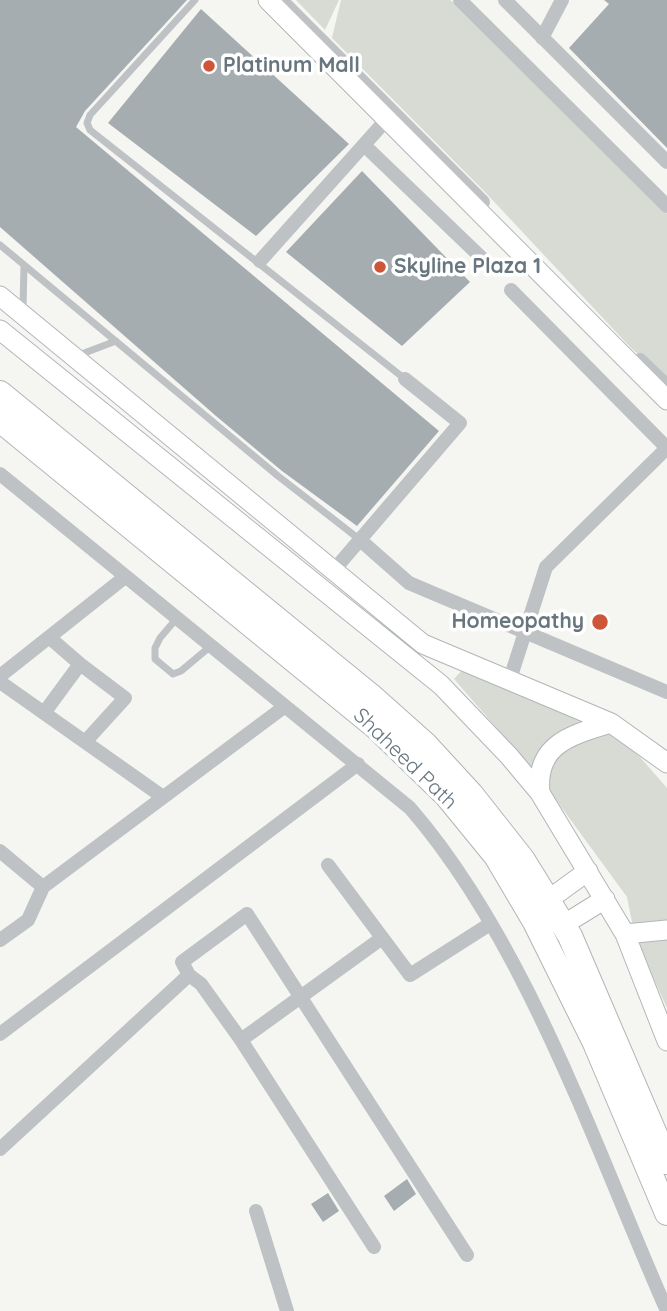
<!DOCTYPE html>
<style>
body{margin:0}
canvas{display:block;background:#f5f5f2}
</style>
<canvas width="667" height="1311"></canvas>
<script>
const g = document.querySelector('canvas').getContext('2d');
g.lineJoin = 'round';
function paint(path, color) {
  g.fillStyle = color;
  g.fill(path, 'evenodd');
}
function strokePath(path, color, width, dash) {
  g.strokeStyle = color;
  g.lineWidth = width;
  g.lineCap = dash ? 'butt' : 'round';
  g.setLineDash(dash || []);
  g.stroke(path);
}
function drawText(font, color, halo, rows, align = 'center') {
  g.font = font + ' Quicksand,sans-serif';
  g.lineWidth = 7;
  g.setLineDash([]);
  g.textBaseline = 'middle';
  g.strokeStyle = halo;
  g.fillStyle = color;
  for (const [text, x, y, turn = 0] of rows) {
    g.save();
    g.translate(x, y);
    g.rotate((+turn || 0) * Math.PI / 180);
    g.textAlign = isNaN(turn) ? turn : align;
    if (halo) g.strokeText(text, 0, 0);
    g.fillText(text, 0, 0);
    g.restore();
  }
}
paint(new Path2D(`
 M 296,0 L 339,0 L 325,30 Z
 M 341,0 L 450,0 L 500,35 L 667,214 L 667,379 L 631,348 L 485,192 L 332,38 Z
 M 466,666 L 619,733 L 667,788 L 667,1008 L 635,937 L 627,897 L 540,778 L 454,679 Z`), '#d7dbd3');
paint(new Path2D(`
 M 0,0 L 187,0 L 85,111 L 76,127 L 439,431 L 357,526 L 282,471 L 216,416 L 0,227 Z
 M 604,0 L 667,0 L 667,148 L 569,48 L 609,4 Z
 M 201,9 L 349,144 L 256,236 L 108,123 Z
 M 362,171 L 470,282 L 402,346 L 286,252 Z
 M 407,1179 L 416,1194 L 394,1211 L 384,1196 Z
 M 328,1193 L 339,1211 L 323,1222 L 311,1204 Z`), '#a6adb1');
const secondary = new Path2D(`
 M 268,0 L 667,400
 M 0,296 L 423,644 L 611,723 L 667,763
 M 0,330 L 441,685 L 509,756 L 540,793 L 625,934 L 667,1041
 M 540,793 C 535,744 571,735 611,723
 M 548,900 L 588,871
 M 563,925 L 605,899
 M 625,934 L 667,930`);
const highway = new Path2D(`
 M 0,393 L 371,696 L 426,745 L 471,794 L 523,860 L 570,936 L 667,1162
 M 0,420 L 376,727 L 447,796 L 496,856 L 535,922 L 595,1043 L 667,1213`);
strokePath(secondary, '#b1b6b9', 21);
strokePath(highway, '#b1b5b7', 26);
strokePath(new Path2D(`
 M 195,0 L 90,115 L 87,123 L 90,130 L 405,379
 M 0,245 L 278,476 L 359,539
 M 23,310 L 24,265
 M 79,355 L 116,341
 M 177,618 L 160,638 L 155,648 L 155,659 L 173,674 L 181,671 L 212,645`), '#bec2c5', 7);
strokePath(new Path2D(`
 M 460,0 L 667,206
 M 505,0 L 667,162
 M 284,3 L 483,202
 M 542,38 L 562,0
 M 364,145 L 487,263
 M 260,261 L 387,119
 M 511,290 L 667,448
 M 640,360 L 667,386
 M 0,474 L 410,808 C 527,943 595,1148 667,1311
 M 359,539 L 409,583 L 667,692
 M 334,570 L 460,423 L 405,379
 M 80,664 L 125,698 L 85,742
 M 0,676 L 125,577
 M 510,679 L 546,567 L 667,448
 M 0,682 L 163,797
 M 44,713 L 80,664 L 50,638
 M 0,851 L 43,887
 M 328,865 L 410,975 L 490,924
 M 0,940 L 28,920 L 43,887 L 284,707
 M 189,975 L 182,962 L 247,914 L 467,1255
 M 0,1034 L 358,764
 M 241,1040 L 382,938
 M 0,1149 L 189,975 L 201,984 L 241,1040 L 374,1247
 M 256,1211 L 287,1311`), '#bec2c5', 14);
strokePath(secondary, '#fff', 19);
strokePath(highway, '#fff', 24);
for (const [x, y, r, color] of [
 [209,66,7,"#ce5538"],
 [380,267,7,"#ce5538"],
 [600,622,9,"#ce5538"]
]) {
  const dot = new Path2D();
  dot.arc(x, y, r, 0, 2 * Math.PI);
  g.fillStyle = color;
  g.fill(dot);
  strokePath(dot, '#fff', 2.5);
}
drawText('bold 21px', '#67767f', '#fff', [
 ["Platinum Mall",223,66],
 ["Skyline Plaza 1",394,267],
 ["Homeopathy",584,622,"right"]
], 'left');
drawText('21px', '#67767f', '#fff', [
 ["Shaheed Path",405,759,44]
]);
</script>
